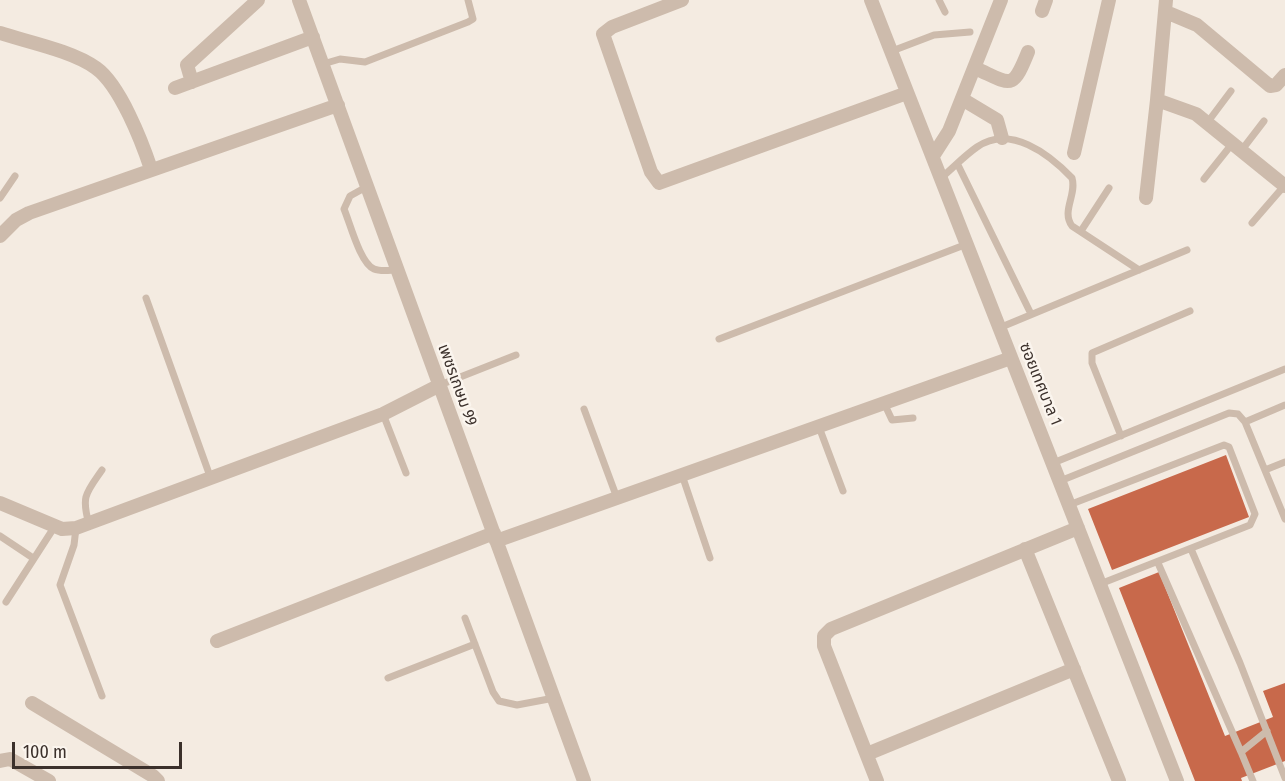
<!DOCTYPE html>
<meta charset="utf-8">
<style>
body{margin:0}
#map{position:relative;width:1285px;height:781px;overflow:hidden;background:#f4ebe1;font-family:"Fira Sans Condensed",sans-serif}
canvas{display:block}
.scale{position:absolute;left:12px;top:742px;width:170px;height:27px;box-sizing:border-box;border:3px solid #3b302b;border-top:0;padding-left:8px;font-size:18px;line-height:21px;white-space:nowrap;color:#3b302b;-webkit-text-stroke:4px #fbf5ee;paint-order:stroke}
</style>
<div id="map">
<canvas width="1285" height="781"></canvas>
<div class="scale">100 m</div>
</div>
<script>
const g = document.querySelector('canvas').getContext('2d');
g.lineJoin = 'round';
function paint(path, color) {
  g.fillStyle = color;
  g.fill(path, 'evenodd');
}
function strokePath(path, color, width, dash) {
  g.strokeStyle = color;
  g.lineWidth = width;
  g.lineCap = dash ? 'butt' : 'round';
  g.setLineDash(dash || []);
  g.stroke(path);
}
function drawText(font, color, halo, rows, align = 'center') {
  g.font = font + ' "Fira Sans Condensed","Noto Sans Thai",sans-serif';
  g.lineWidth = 5;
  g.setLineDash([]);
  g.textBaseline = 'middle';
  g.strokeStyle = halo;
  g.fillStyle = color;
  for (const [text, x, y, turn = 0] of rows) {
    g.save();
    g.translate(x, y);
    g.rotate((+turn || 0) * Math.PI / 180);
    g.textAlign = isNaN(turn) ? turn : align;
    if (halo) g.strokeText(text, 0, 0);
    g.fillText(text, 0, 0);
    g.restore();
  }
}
paint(new Path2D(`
 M 1226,455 L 1249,517 L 1112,570 L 1088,509 Z
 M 1159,572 L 1225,736 L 1273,717 L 1263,691 L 1285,683 L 1285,761 L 1241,778 L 1242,781 L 1195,781 L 1119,588 Z`), '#c8694b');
strokePath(new Path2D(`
 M 939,0 L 945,12
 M 892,51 L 934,35 L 970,32
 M 323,64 L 340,59 L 365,62 L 468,22 L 473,19 L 468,0
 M 1207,123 L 1231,91
 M 1241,151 L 1264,121
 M 958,165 L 1031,314
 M 941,178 C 953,168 964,156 977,147 C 1010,124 1049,154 1072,178 C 1077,195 1061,211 1072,226 L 1139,270
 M 1204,179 L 1232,144
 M 368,186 L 350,196 L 344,209 C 350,223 360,263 374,269 C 381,272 390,270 398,270
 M 0,198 L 15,176
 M 1252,223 L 1284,186
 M 1081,231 L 1109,188
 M 146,298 L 211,479
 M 999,328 L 1187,250
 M 719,339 L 967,244
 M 440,385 L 516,355
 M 884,403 L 892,420 L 913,418
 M 1285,405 L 1245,422 L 1285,519
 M 584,409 L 617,498
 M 383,414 L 406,473
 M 819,427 L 843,491
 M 1121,436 L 1092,363 L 1092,353 L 1190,311
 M 1053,463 L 1285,369
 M 1265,470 L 1285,462
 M 682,475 L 710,558
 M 1060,481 L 1229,413 L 1238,414 L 1245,422
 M 1069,505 L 1224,445 L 1229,447 L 1255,514 L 1250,525 L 1100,584
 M 89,524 C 81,496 86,493 102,470
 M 76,528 L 74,545 L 60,585 L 102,696
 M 0,536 L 33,558
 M 1191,549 L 1240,663 L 1285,778
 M 1158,563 L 1241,752
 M 6,602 L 55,526
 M 465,618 L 493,692 L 499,701 L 517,705 L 554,698
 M 388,678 L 475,644
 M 1253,781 L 1241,752 L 1267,731`), '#cdbbac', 7);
strokePath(new Path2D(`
 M 299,0 L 584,781
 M 682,0 L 612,27 L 603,34 L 651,172 L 659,183 L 907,93
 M 871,0 L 1177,781
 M 1166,0 L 1157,100 L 1196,114 L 1285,186
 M 1042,11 L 1046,0
 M 1166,12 L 1197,25 L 1270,86 L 1276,85 L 1285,75
 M 0,33 C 28,42 73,51 96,68 C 120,85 142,142 151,169
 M 975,68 C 1011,84 1012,92 1028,52
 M 192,82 L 187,65 L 258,0
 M 175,88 L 313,37
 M 962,99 L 997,120 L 1002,138
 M 1074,153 L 1109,0
 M 933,156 L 949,131 L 1001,0
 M 1146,198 L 1157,100
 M 0,236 L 16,220 L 29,213 L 338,105
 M 0,503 L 62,529 L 76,528 L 383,414 L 440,385
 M 496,541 L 1011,358
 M 1025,549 L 1119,781
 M 217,641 L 494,533
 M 32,703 L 153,776 L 158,781
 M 867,754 L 1074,669
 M 0,761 L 10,759 L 49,781
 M 877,781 L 824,646 L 824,636 L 831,629 L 1078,528`), '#cdbbac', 14);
drawText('16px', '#3b302b', '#fbf5ee', [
 ["ซอยเทศบาล 1",1040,384,68],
 ["เพชรเกษม 99",457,385,70]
]);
</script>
